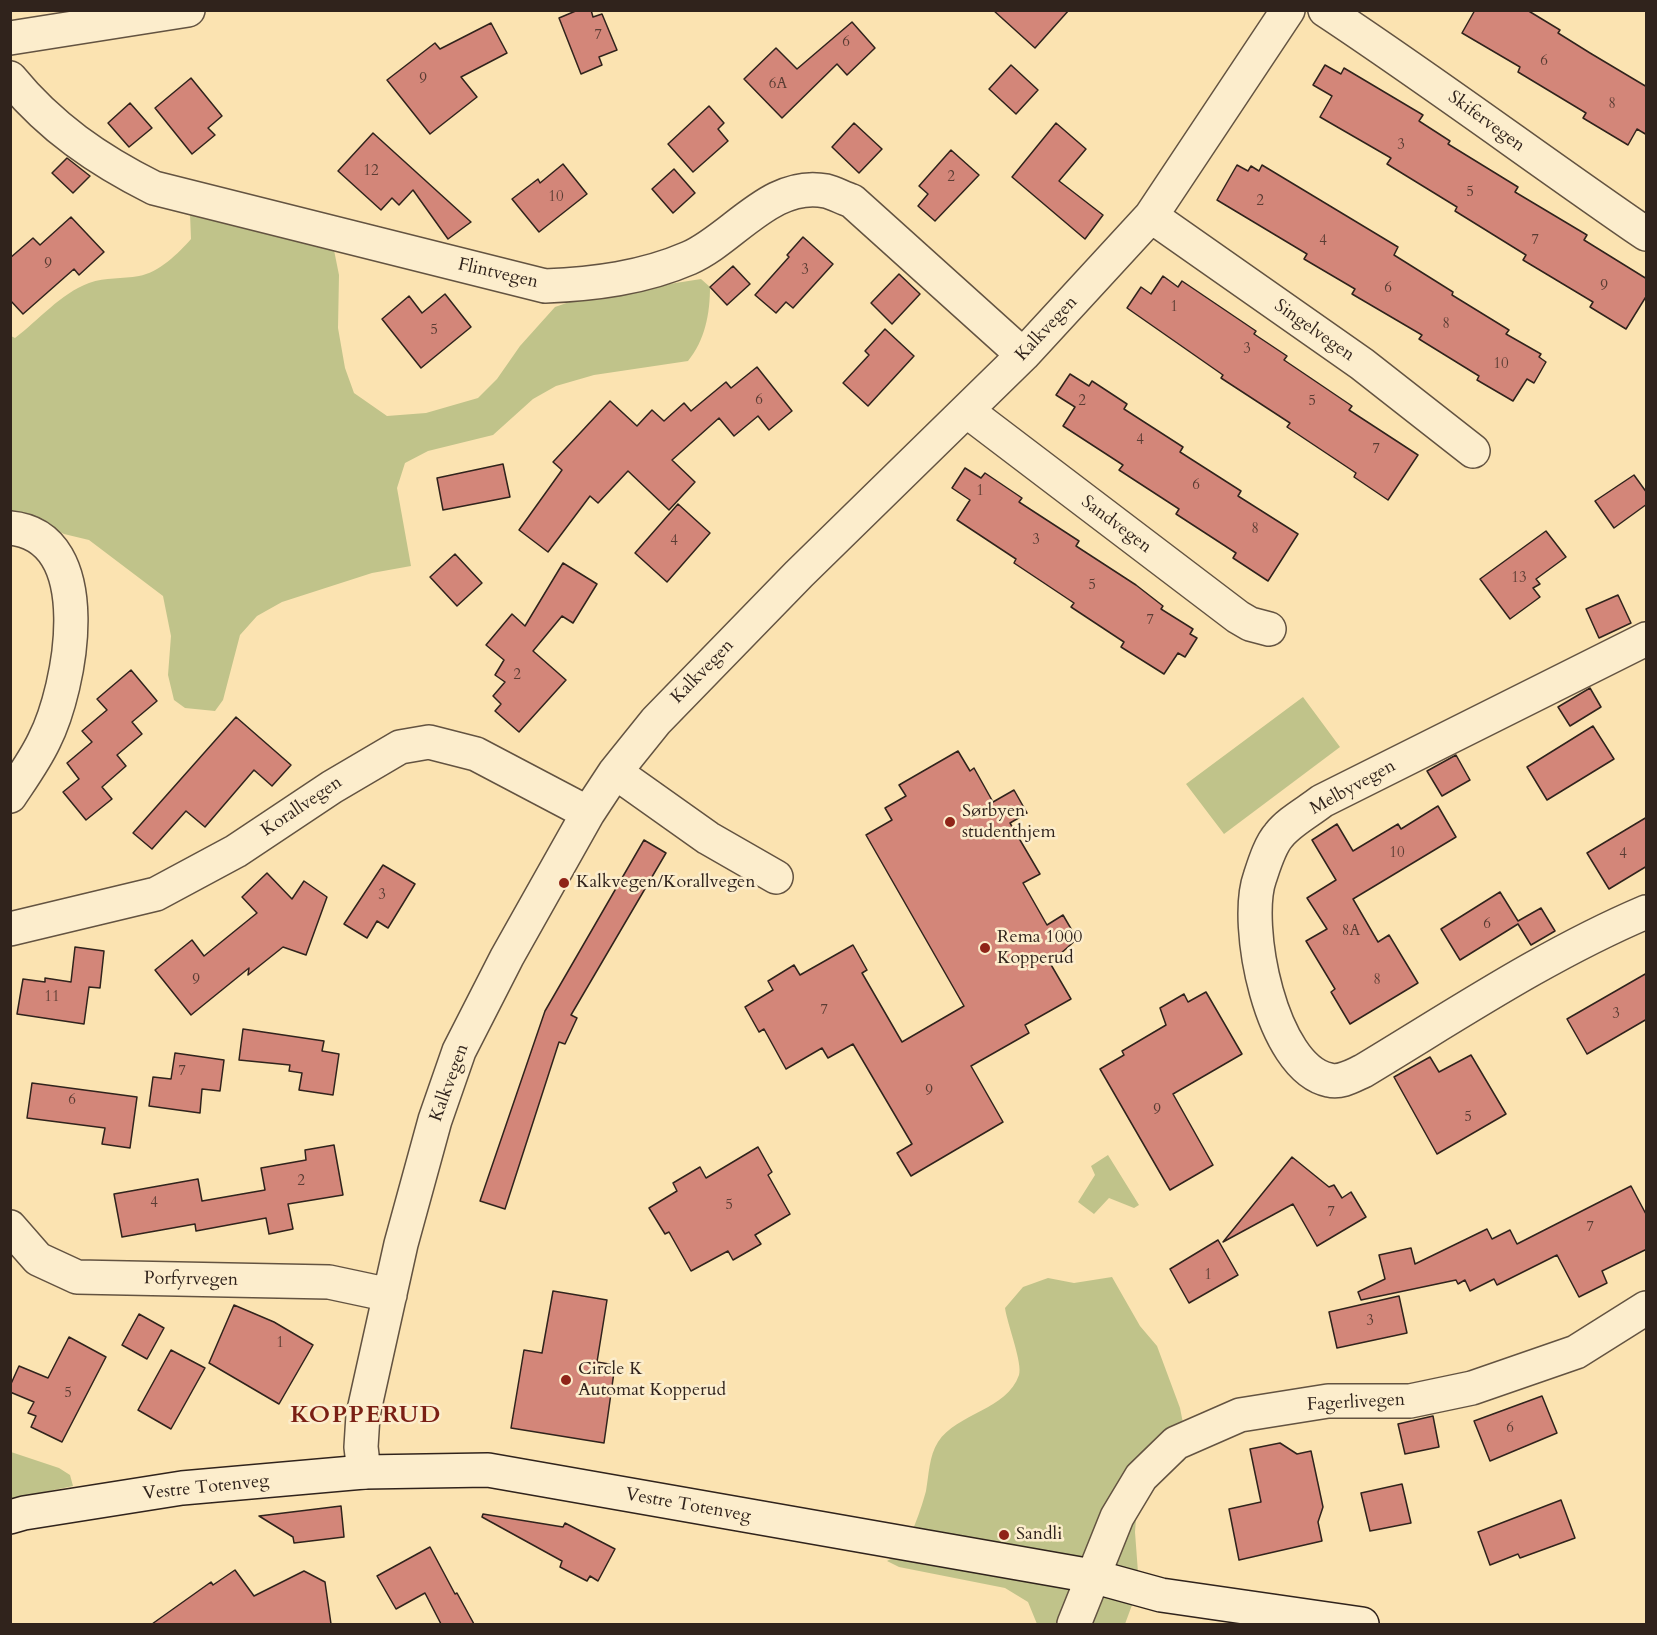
<!DOCTYPE html>
<meta charset="utf-8">
<style>
body{margin:0}
#map{position:relative;width:1657px;height:1635px;overflow:hidden;background:#fbe3b1;font-family:Cardo,serif}
canvas{display:block}
.frame{position:absolute;inset:0;border:12px solid #30231c;pointer-events:none}
</style>
<div id="map">
<canvas width="1657" height="1635"></canvas>
<div class="frame"></div>
</div>
<script>
const g = document.querySelector('canvas').getContext('2d');
g.lineJoin = 'round';
function paint(path, color) {
  g.fillStyle = color;
  g.fill(path, 'evenodd');
}
function strokePath(path, color, width, dash) {
  g.strokeStyle = color;
  g.lineWidth = width;
  g.lineCap = dash ? 'butt' : 'round';
  g.setLineDash(dash || []);
  g.stroke(path);
}
function drawText(font, color, halo, rows, align = 'center') {
  g.font = font + ' Cardo,serif';
  g.lineWidth = 5;
  g.setLineDash([]);
  g.textBaseline = 'middle';
  g.strokeStyle = halo;
  g.fillStyle = color;
  for (const [text, x, y, turn = 0] of rows) {
    g.save();
    g.translate(x, y);
    g.rotate((+turn || 0) * Math.PI / 180);
    g.textAlign = isNaN(turn) ? turn : align;
    if (halo) g.strokeText(text, 0, 0);
    g.fillText(text, 0, 0);
    g.restore();
  }
}
paint(new Path2D(`
 M 190,213 L 323,243 L 334,250 L 339,275 L 338,328 L 345,368 L 354,393 L 387,416 L 426,413 L 478,398 L 497,379 L 520,346 L 555,307 L 581,298 L 701,279 L 710,287 C 710,314 705,340 688,361 L 594,375 L 556,386 L 533,399 L 493,435 L 428,451 L 405,463 L 397,488 L 411,566 L 372,573 L 282,602 L 257,616 L 240,635 L 223,700 L 215,711 L 185,708 L 174,700 L 168,675 L 171,636 L 163,596 L 89,540 L 64,534 L 28,516 L 11,517 L 11,336 L 15,338 C 39,320 60,294 89,283 C 106,277 122,279 139,276 C 158,273 179,253 191,239 Z
 M 1303,697 L 1340,747 L 1224,834 L 1186,784 Z
 M 1108,1155 L 1139,1205 L 1134,1208 L 1109,1198 L 1094,1214 L 1078,1202 L 1095,1175 L 1091,1166 Z
 M 1112,1277 L 1140,1326 L 1157,1346 L 1180,1408 L 1188,1448 L 1184,1461 L 1159,1471 L 1137,1505 L 1135,1532 L 1139,1586 L 1125,1624 L 1037,1624 L 1028,1602 L 1005,1588 L 899,1567 L 887,1561 C 890,1559 896,1557 899,1554 C 910,1543 922,1506 926,1491 C 929,1474 929,1456 938,1442 C 957,1413 1007,1410 1019,1375 C 1023,1364 1007,1323 1005,1308 L 1023,1287 L 1048,1278 L 1074,1283 Z
 M 11,1452 L 59,1468 L 70,1475 L 73,1486 L 11,1499 Z`), '#c0c38a');
const building = new Path2D(`
 M 578,10 L 591,10 L 593,17 L 602,14 L 617,50 L 599,57 L 602,65 L 581,74 L 559,18 Z
 M 993,10 L 1069,10 L 1035,48 Z
 M 1475,10 L 1527,10 L 1560,30 L 1558,33 L 1590,53 L 1647,87 L 1647,135 L 1637,129 L 1628,145 L 1583,118 L 1586,113 L 1518,72 L 1520,67 L 1462,33 Z
 M 852,22 L 875,48 L 847,75 L 837,64 L 782,118 L 744,79 L 776,48 L 797,69 Z
 M 491,23 L 507,53 L 461,77 L 477,97 L 430,134 L 387,80 L 435,43 L 440,49 Z
 M 1011,65 L 1038,90 L 1016,114 L 989,89 Z
 M 1325,65 L 1341,74 L 1344,68 L 1423,115 L 1419,121 L 1450,141 L 1448,144 L 1518,187 L 1515,192 L 1587,235 L 1584,240 L 1647,279 L 1647,295 L 1626,329 L 1590,307 L 1593,302 L 1523,260 L 1526,255 L 1455,211 L 1457,207 L 1387,164 L 1391,158 L 1320,117 L 1332,96 L 1313,85 Z
 M 191,78 L 222,116 L 208,128 L 215,135 L 192,154 L 155,108 Z
 M 130,103 L 152,128 L 129,147 L 108,123 Z
 M 709,106 L 724,123 L 718,129 L 728,141 L 693,172 L 668,144 Z
 M 854,123 L 882,149 L 859,173 L 832,147 Z
 M 1056,123 L 1086,149 L 1059,181 L 1103,215 L 1085,239 L 1012,177 Z
 M 373,133 L 416,172 L 471,222 L 448,239 L 413,190 L 399,205 L 392,198 L 381,210 L 338,171 Z
 M 951,150 L 979,175 L 935,221 L 918,206 L 928,194 L 919,186 Z
 M 67,158 L 90,176 L 73,193 L 52,173 Z
 M 563,164 L 587,194 L 539,232 L 512,199 L 538,179 L 540,183 Z
 M 1237,165 L 1248,171 L 1251,166 L 1259,171 L 1262,165 L 1398,247 L 1394,255 L 1453,292 L 1452,295 L 1509,330 L 1506,334 L 1541,354 L 1539,357 L 1546,362 L 1534,383 L 1527,379 L 1513,401 L 1477,380 L 1479,376 L 1419,339 L 1422,335 L 1352,294 L 1355,289 L 1304,259 L 1307,254 L 1217,200 Z
 M 674,169 L 695,193 L 673,213 L 652,189 Z
 M 71,217 L 104,252 L 79,275 L 74,269 L 23,314 L 10,300 L 10,258 L 33,238 L 40,245 Z
 M 803,237 L 833,264 L 793,308 L 786,302 L 776,313 L 755,295 L 789,257 L 787,255 Z
 M 733,266 L 750,284 L 727,305 L 710,287 Z
 M 899,274 L 920,294 L 892,324 L 871,303 Z
 M 1163,276 L 1178,287 L 1182,281 L 1256,331 L 1254,334 L 1287,356 L 1284,360 L 1352,406 L 1349,410 L 1418,455 L 1388,500 L 1354,477 L 1356,473 L 1287,427 L 1290,423 L 1221,378 L 1223,375 L 1127,308 L 1141,287 L 1151,294 Z
 M 445,294 L 471,327 L 421,368 L 382,319 L 409,296 L 422,313 Z
 M 885,329 L 914,356 L 868,406 L 843,383 L 869,355 L 865,351 Z
 M 757,367 L 792,411 L 769,430 L 758,416 L 734,436 L 719,418 L 672,460 L 695,482 L 669,510 L 628,471 L 598,503 L 590,496 L 548,552 L 519,530 L 562,470 L 553,462 L 610,401 L 637,426 L 652,410 L 664,421 L 684,403 L 691,411 L 726,382 L 731,388 Z
 M 1070,374 L 1089,386 L 1092,381 L 1127,404 L 1124,409 L 1183,447 L 1180,452 L 1241,491 L 1238,496 L 1298,534 L 1268,581 L 1233,558 L 1236,553 L 1176,514 L 1179,509 L 1119,470 L 1123,465 L 1063,426 L 1075,407 L 1056,395 Z
 M 503,464 L 510,497 L 443,510 L 437,478 Z
 M 965,468 L 981,478 L 985,473 L 1022,498 L 1019,502 L 1079,541 L 1076,546 L 1136,585 L 1163,606 L 1161,609 L 1193,629 L 1190,634 L 1197,638 L 1185,657 L 1178,653 L 1164,674 L 1121,647 L 1124,642 L 1071,607 L 1074,603 L 1014,563 L 1016,559 L 957,520 L 970,500 L 952,488 Z
 M 1634,475 L 1647,493 L 1647,504 L 1614,528 L 1595,501 Z
 M 678,504 L 710,533 L 667,582 L 635,553 Z
 M 1546,531 L 1566,557 L 1536,579 L 1540,584 L 1533,588 L 1540,597 L 1510,619 L 1480,579 Z
 M 455,554 L 482,583 L 457,606 L 430,577 Z
 M 563,563 L 597,584 L 573,623 L 562,616 L 533,651 L 566,680 L 519,732 L 495,711 L 501,704 L 493,696 L 505,682 L 495,675 L 504,660 L 486,645 L 512,614 L 525,626 Z
 M 1618,595 L 1631,623 L 1599,638 L 1586,609 Z
 M 131,670 L 157,701 L 132,722 L 142,734 L 117,755 L 126,766 L 102,787 L 112,799 L 86,820 L 63,792 L 79,779 L 67,763 L 92,742 L 82,731 L 107,710 L 97,699 Z
 M 1590,688 L 1601,707 L 1570,726 L 1558,707 Z
 M 236,717 L 291,765 L 272,786 L 254,770 L 205,827 L 186,811 L 152,849 L 133,833 Z
 M 1593,726 L 1614,759 L 1547,800 L 1527,767 Z
 M 958,751 L 970,771 L 974,768 L 993,802 L 1014,790 L 1027,813 L 1010,823 L 1040,874 L 1023,883 L 1047,925 L 1063,915 L 1077,939 L 1050,963 L 1071,999 L 1025,1025 L 1029,1033 L 971,1066 L 1003,1122 L 911,1176 L 897,1153 L 912,1144 L 853,1044 L 828,1058 L 822,1048 L 786,1069 L 764,1029 L 759,1032 L 745,1007 L 773,990 L 768,981 L 794,965 L 800,975 L 853,945 L 867,970 L 862,973 L 902,1042 L 964,1006 L 866,835 L 892,820 L 885,808 L 906,796 L 899,785 Z
 M 1456,755 L 1470,780 L 1442,796 L 1427,771 Z
 M 1438,806 L 1456,837 L 1353,899 L 1378,942 L 1389,935 L 1418,983 L 1350,1024 L 1331,992 L 1335,989 L 1306,941 L 1327,929 L 1307,898 L 1336,880 L 1312,840 L 1337,824 L 1353,851 L 1398,824 L 1401,829 Z
 M 1647,817 L 1647,866 L 1609,889 L 1587,853 Z
 M 644,840 L 666,853 L 571,1015 L 577,1018 L 565,1044 L 559,1042 L 505,1209 L 480,1201 L 545,1011 Z
 M 383,865 L 415,884 L 388,928 L 377,921 L 367,938 L 344,924 Z
 M 267,873 L 292,899 L 304,881 L 327,897 L 306,955 L 283,947 L 248,975 L 249,968 L 191,1015 L 155,970 L 192,940 L 204,956 L 257,913 L 242,897 Z
 M 1500,892 L 1518,921 L 1541,908 L 1555,931 L 1531,945 L 1518,924 L 1460,960 L 1441,929 Z
 M 75,947 L 104,951 L 100,988 L 89,987 L 84,1024 L 17,1014 L 23,979 L 45,982 L 45,978 L 71,982 Z
 M 1647,973 L 1647,1019 L 1587,1054 L 1567,1019 Z
 M 1206,992 L 1242,1054 L 1173,1094 L 1213,1165 L 1170,1190 L 1100,1069 L 1124,1055 L 1122,1051 L 1166,1025 L 1160,1008 L 1184,994 L 1188,1002 Z
 M 243,1029 L 324,1041 L 322,1051 L 339,1054 L 333,1095 L 299,1090 L 302,1073 L 289,1071 L 290,1065 L 239,1060 Z
 M 175,1053 L 224,1060 L 220,1091 L 202,1089 L 200,1113 L 149,1106 L 153,1077 L 171,1079 Z
 M 1471,1055 L 1506,1114 L 1437,1154 L 1394,1077 L 1430,1057 L 1439,1072 Z
 M 32,1083 L 137,1097 L 130,1148 L 102,1144 L 105,1128 L 27,1118 Z
 M 334,1145 L 343,1195 L 288,1204 L 293,1229 L 269,1234 L 266,1218 L 196,1231 L 195,1224 L 122,1237 L 114,1194 L 198,1179 L 202,1201 L 265,1190 L 261,1168 L 306,1160 L 305,1150 Z
 M 758,1147 L 772,1172 L 768,1175 L 790,1214 L 755,1235 L 761,1244 L 733,1260 L 728,1251 L 691,1271 L 669,1232 L 665,1234 L 649,1208 L 677,1191 L 673,1183 L 700,1167 L 706,1178 Z
 M 1292,1157 L 1329,1187 L 1334,1185 L 1342,1198 L 1351,1192 L 1366,1217 L 1317,1246 L 1293,1204 L 1223,1242 Z
 M 1631,1186 L 1647,1216 L 1647,1249 L 1602,1271 L 1607,1283 L 1579,1297 L 1557,1255 L 1497,1285 L 1494,1279 L 1470,1291 L 1465,1280 L 1458,1284 L 1456,1280 L 1361,1300 L 1358,1292 L 1385,1279 L 1379,1255 L 1411,1248 L 1415,1264 L 1487,1229 L 1492,1239 L 1510,1230 L 1517,1244 Z
 M 1218,1240 L 1238,1275 L 1189,1303 L 1170,1269 Z
 M 553,1291 L 607,1300 L 597,1362 L 615,1365 L 604,1443 L 511,1428 L 524,1350 L 542,1353 Z
 M 1399,1296 L 1407,1333 L 1337,1348 L 1329,1312 Z
 M 234,1305 L 274,1322 L 313,1345 L 279,1404 L 209,1363 Z
 M 139,1314 L 164,1328 L 147,1359 L 122,1345 Z
 M 69,1337 L 106,1357 L 62,1442 L 31,1427 L 36,1416 L 28,1413 L 34,1402 L 10,1392 L 10,1386 L 19,1366 L 48,1378 Z
 M 171,1350 L 205,1368 L 171,1429 L 138,1410 Z
 M 1542,1396 L 1557,1433 L 1490,1461 L 1474,1421 Z
 M 1433,1416 L 1439,1447 L 1405,1454 L 1398,1424 Z
 M 1280,1443 L 1297,1454 L 1311,1451 L 1323,1507 L 1318,1522 L 1322,1541 L 1239,1560 L 1229,1509 L 1261,1502 L 1250,1449 Z
 M 1402,1484 L 1411,1523 L 1370,1531 L 1361,1493 Z
 M 1561,1500 L 1575,1538 L 1520,1558 L 1518,1554 L 1490,1565 L 1478,1532 Z
 M 341,1506 L 344,1537 L 294,1543 L 293,1537 L 259,1516 Z
 M 483,1514 L 563,1527 L 565,1523 L 615,1549 L 598,1581 L 590,1576 L 587,1581 L 560,1567 L 562,1561 L 482,1517 Z
 M 430,1547 L 455,1594 L 457,1593 L 474,1624 L 441,1624 L 425,1593 L 396,1609 L 377,1576 Z
 M 235,1570 L 254,1596 L 304,1571 L 325,1582 L 331,1624 L 152,1624 L 211,1582 L 213,1585 Z`);
paint(building, '#d38679');
strokePath(building, '#30231c', 1.5);
const street = new Path2D(`
 M 1325,10 C 1434,82 1538,160 1646,234
 M 10,38 L 188,10
 M 10,78 C 50,127 98,160 154,188 L 545,286 C 594,284 643,278 689,258 C 733,239 771,180 826,191 C 834,193 843,198 852,201 L 1023,355
 M 1151,216 L 1362,364 L 1473,451
 M 967,411 L 1238,617 L 1250,624 L 1269,629
 M 10,528 C 100,536 71,688 44,741 C 35,760 22,778 10,796
 M 1646,639 L 1322,801 C 1308,812 1289,822 1279,835 C 1270,845 1264,865 1260,877 C 1243,924 1271,1068 1329,1080 C 1341,1083 1352,1076 1363,1071 C 1456,1015 1547,954 1646,912
 M 615,772 L 708,838 L 776,877
 M 10,929 L 156,894 L 236,851 L 332,787 L 400,747 L 429,742 L 476,754 L 588,813
 M 10,1227 L 38,1259 L 77,1277 L 329,1282 L 390,1295
 M 364,1472 L 361,1447 L 363,1415 L 401,1244 L 435,1120 L 459,1051 L 507,957 L 588,813 L 615,772 L 656,721 L 799,574 L 1023,355 L 1151,216 L 1288,10
 M 1074,1624 L 1117,1517 L 1141,1477 L 1176,1443 L 1240,1415 L 1328,1401 L 1410,1401 L 1472,1388 L 1576,1352 L 1646,1308`);
const secondary = new Path2D(`
 M 10,1517 L 24,1513 L 182,1488 L 364,1472 L 488,1470 L 1092,1576 L 1161,1595 L 1362,1624`);
strokePath(street, '#635341', 36);
strokePath(secondary, '#30231c', 36);
strokePath(street, '#fcedcc', 33);
strokePath(secondary, '#fcedcc', 33);
for (const [x, y, r, color] of [
 [950,822,6,"#8f2418"],
 [564,883,6,"#8f2418"],
 [985,948,6,"#8f2418"],
 [566,1380,6,"#8f2418"],
 [1004,1535,6,"#8f2418"]
]) {
  const dot = new Path2D();
  dot.arc(x, y, r, 0, 2 * Math.PI);
  g.fillStyle = color;
  g.fill(dot);
  strokePath(dot, '#fcedcc', 2);
}
drawText('15px', '#593c33', null, [
 ["7",598,36],
 ["6",846,43],
 ["6",1544,62],
 ["9",423,80],
 ["6A",778,85],
 ["8",1612,105],
 ["3",1401,146],
 ["12",371,172],
 ["2",951,178],
 ["5",1470,193],
 ["10",556,198],
 ["2",1260,202],
 ["7",1535,241],
 ["4",1323,242],
 ["9",48,265],
 ["3",805,271],
 ["9",1604,287],
 ["6",1388,289],
 ["1",1174,308],
 ["8",1446,325],
 ["5",434,331],
 ["3",1247,350],
 ["10",1501,365],
 ["6",759,401],
 ["2",1082,402],
 ["5",1312,402],
 ["4",1140,441],
 ["7",1376,450],
 ["6",1196,486],
 ["1",980,492],
 ["8",1255,530],
 ["3",1036,541],
 ["4",674,542],
 ["13",1519,579],
 ["5",1092,586],
 ["7",1150,621],
 ["2",517,676],
 ["10",1397,854],
 ["4",1623,855],
 ["3",382,896],
 ["6",1487,925],
 ["8A",1351,932],
 ["9",196,981],
 ["8",1377,981],
 ["11",52,998],
 ["7",824,1011],
 ["3",1616,1015],
 ["7",182,1072],
 ["9",929,1092],
 ["6",72,1101],
 ["9",1157,1111],
 ["5",1468,1118],
 ["2",301,1182],
 ["4",154,1204],
 ["5",729,1206],
 ["7",1331,1213],
 ["7",1590,1228],
 ["1",1208,1276],
 ["3",1370,1322],
 ["1",280,1344],
 ["5",68,1394],
 ["6",1510,1429]
]);
drawText('18px', '#30231c', '#fcedcc', [
 ["Skifervegen",1486,122,36],
 ["Flintvegen",498,274,13],
 ["Kalkvegen",1047,329,-47],
 ["Singelvegen",1314,331,35],
 ["Sandvegen",1116,525,37],
 ["Kalkvegen",703,672,-46],
 ["Melbyvegen",1353,788,-29],
 ["Korallvegen",302,807,-34],
 ["Kalkvegen",450,1083,-70],
 ["Porfyrvegen",191,1280,1],
 ["Fagerlivegen",1356,1403,-3],
 ["Vestre Totenveg",206,1488,-6],
 ["Vestre Totenveg",688,1506,10]
]);
drawText('18px', '#30231c', '#fcedcc', [
 ["Sørbyen",962,812],
 ["studenthjem",962,833],
 ["Kalkvegen/Korallvegen",576,883],
 ["Rema 1000",997,938],
 ["Kopperud",997,959],
 ["Circle K",578,1370],
 ["Automat Kopperud",578,1391],
 ["Sandli",1016,1535]
], 'left');
g.letterSpacing = '1.5px';
drawText('bold 24px', '#7a1f14', '#fcedcc', [
 ["KOPPERUD",366,1416]
]);
g.letterSpacing = '0px';
</script>
